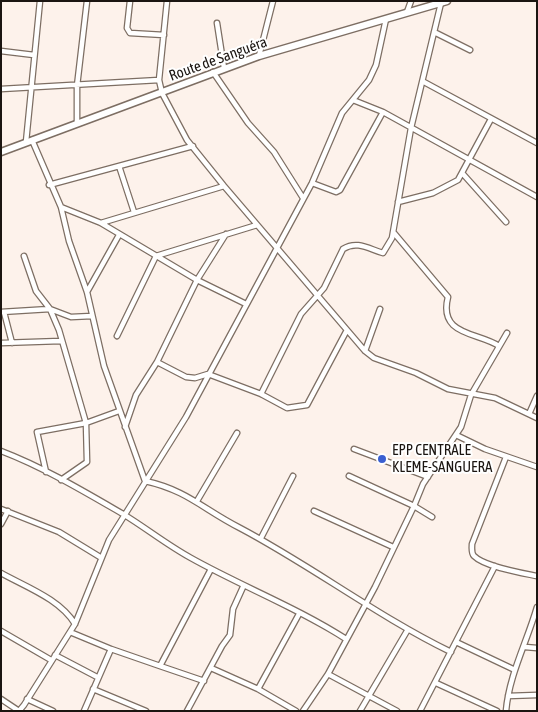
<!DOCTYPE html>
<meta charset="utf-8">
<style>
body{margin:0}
#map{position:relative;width:538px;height:712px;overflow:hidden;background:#fdf2eb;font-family:"Asap Condensed",sans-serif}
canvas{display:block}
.frame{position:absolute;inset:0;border:2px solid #1b1511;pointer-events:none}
</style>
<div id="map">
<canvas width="538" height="712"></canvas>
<div class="frame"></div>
</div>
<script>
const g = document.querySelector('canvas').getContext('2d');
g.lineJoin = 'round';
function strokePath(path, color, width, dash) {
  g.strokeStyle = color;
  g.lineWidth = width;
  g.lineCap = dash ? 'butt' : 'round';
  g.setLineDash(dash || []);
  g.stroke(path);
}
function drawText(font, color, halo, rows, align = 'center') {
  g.font = font + ' "Asap Condensed",sans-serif';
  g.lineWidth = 4;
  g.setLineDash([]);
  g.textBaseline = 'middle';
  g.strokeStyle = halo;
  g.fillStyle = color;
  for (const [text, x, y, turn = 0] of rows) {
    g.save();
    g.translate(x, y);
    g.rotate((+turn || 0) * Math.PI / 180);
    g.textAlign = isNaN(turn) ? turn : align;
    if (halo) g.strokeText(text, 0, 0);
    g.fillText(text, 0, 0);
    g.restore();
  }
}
const street = new Path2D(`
 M 130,1 L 127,28 L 130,33 L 164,35
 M 167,1 L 159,80 L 162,93 L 187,140 L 224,186 L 365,351 L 374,358 L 416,373 L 448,389 L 495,398 L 537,418
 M 407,12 L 411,1
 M 217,23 L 224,68
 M 434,32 L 470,50
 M 1,51 L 34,55
 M 259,56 L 273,1
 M 213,72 L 248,123 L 274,152 L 303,198
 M 424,82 L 537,143
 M 1,89 L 159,80
 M 353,100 L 383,112 L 537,197
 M 77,123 L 77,86 L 87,1
 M 32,140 L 61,207 L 69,241 L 87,292 L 104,366 L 145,481 C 187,490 204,510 240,528 C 312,566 377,616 451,652
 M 26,142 L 40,1
 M 119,166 L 134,212
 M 463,174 L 506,222
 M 312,183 L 336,192 L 340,190 L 383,112
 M 49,185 L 193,146
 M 398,202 L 433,193 L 458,180 L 491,119
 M 61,207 L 101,223 L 197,280 L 246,304
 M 101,223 L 224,186
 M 394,233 L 448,297 C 438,336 478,332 499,346
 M 24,256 L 36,291 L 50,309 L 59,330 L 86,423 L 87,462 L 61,480
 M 87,292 L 119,235
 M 1,312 L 50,309 L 71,317 L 92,316
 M 4,312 L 12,343
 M 117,336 L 156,256 L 257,225
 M 1,343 L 61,341
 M 365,351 L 380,309
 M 157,362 L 197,280 L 226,234
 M 261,394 L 301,314 L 324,288 L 343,249 C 357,240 369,249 383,253 L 392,238 L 411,128 L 441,3
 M 529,414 L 537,396
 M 125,427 L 136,395 L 157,362 L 186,377 L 195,378 L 208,374 L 261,394 L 287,408 L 307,405 L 347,330
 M 456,435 L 485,449 L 537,467
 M 354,449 L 428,477
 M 1,451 C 43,467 85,492 123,514 C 146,528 167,545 191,558 C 241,586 298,608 346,639
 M 506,457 L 472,544 C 472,548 471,553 474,556 C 485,567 522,573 537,576
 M 46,472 L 37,432 L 86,423 L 119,411
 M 197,501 L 237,433
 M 1,509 L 59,532 L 100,557
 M 314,511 L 393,547
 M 432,517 L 414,506 L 423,484 L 461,427 L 471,395 L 507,333
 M 1,524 L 8,511
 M 261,538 L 293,476
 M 1,573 C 26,587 60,599 75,624
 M 1,631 L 51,660
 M 70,632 L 111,649 L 160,666 L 211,569
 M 456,642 L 515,670
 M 525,647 L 537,648
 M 55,655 L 97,677
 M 160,666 L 204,681
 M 211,668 L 258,689
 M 328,674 L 397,711
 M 436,683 L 497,711
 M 93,689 L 146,711
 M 508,696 L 537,695
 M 1,699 L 19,711
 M 27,699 L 53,711
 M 19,711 L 24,705 L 75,624 L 109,540 L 186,417 L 312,183 L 342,113 L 369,80 L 376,65 L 386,19
 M 84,711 L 111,649
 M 187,711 L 222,646 L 230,635 L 233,609 L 243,587
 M 296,711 L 258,689 L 299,614
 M 303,711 L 328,674 L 375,587 L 414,506 L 349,476
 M 360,711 L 407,631
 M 420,711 L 495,566
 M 506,711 C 509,675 527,642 537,607`);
const secondary = new Path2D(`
 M 1,152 L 259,56 L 447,1`);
strokePath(street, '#7d6e63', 7);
strokePath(secondary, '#7d6e63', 9);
strokePath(street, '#fff', 4.5);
strokePath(secondary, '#fff', 6);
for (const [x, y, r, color] of [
 [382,459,5,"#3a5fd1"]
]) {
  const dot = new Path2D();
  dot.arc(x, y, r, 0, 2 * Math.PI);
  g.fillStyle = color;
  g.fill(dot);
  strokePath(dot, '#fff', 2);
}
drawText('15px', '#1b1511', '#fff', [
 ["Route de Sanguéra",218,59,-20]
]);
drawText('15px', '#1b1511', '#fff', [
 ["EPP CENTRALE",392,450],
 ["KLEME-SANGUERA",392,467]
], 'left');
</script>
